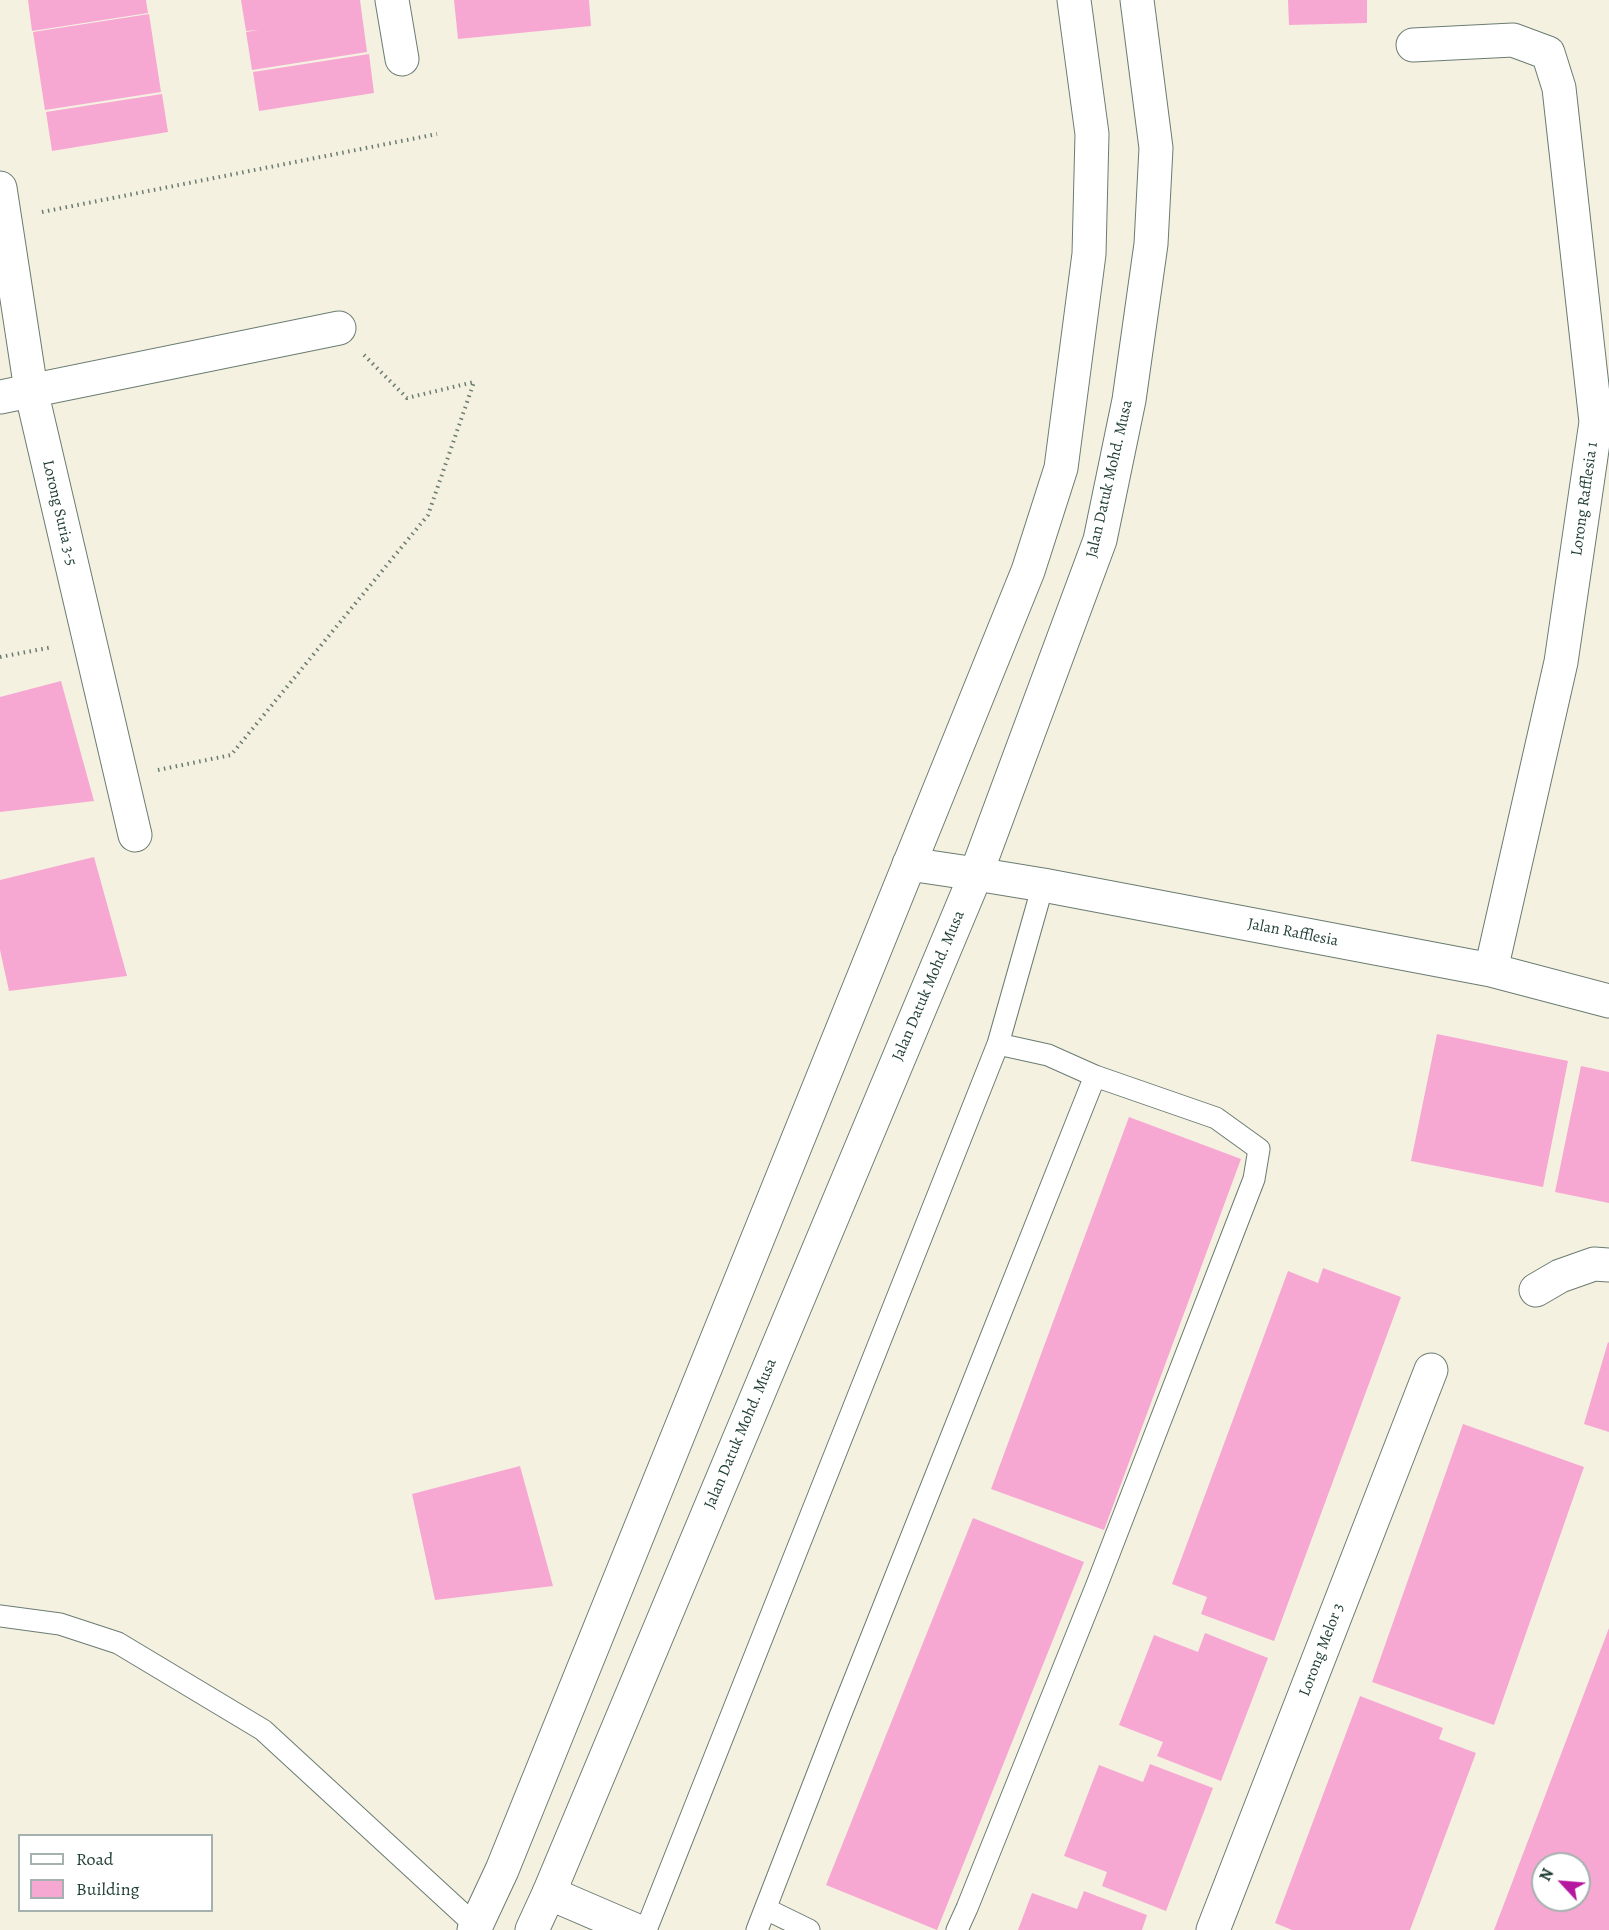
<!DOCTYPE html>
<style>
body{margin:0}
#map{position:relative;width:1609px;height:1930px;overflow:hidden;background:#f5f1e1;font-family:Alegreya,serif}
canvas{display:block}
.legend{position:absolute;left:18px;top:1834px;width:195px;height:78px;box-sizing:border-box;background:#fff;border:2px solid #a5b1ae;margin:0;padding:8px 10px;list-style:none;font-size:18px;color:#1f3d34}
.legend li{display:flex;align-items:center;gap:12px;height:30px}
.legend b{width:30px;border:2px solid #a5b1ae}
.north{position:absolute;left:1531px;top:1852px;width:60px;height:60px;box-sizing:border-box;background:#fff;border:2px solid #a5b1ae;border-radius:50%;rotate:296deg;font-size:16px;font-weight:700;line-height:24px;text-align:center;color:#1f3d34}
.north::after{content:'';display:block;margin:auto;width:21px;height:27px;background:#b5179e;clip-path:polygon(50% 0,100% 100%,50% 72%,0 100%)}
</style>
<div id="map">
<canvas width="1609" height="1930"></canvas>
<ul class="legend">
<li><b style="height:8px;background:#fff"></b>Road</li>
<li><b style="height:16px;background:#f6a8d3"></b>Building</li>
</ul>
<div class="north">N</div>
</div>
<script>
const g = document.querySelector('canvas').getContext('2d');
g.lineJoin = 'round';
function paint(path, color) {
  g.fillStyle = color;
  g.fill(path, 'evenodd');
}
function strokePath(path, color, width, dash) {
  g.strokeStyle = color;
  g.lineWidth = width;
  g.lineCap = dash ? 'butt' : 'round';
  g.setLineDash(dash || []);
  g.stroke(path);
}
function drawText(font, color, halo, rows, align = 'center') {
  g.font = font + ' Alegreya,serif';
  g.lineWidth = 5;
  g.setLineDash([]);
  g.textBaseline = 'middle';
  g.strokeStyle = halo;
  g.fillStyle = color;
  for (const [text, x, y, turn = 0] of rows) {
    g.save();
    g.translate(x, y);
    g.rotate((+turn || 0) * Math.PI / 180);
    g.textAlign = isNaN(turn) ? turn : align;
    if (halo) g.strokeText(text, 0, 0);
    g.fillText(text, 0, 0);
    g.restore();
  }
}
paint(new Path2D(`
 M 28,0 L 146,0 L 148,13 L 32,31 Z
 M 241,0 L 360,0 L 367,52 L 252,70 L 246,32 L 258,30 L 246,31 Z
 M 454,0 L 589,0 L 591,26 L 458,39 Z
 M 1288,0 L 1367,0 L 1367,23 L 1289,25 Z
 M 149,14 L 161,92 L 45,110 L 33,32 Z
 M 369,54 L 374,93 L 259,111 L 253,72 Z
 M 162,94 L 168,132 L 52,151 L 46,112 Z
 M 61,681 L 94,801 L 0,812 L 0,697 Z
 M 94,857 L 127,976 L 9,991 L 0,950 L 0,880 Z
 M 1437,1034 L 1568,1061 L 1543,1187 L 1411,1161 Z
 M 1581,1066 L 1609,1072 L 1609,1203 L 1555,1192 Z
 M 1129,1117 L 1241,1159 L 1104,1530 L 991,1489 Z
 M 1323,1268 L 1401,1297 L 1274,1641 L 1201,1614 L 1207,1597 L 1172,1584 L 1288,1271 L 1318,1283 Z
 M 1608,1342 L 1609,1343 L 1609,1432 L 1584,1424 Z
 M 1463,1424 L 1584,1467 L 1494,1725 L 1372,1682 Z
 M 520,1466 L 553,1586 L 435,1600 L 412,1494 Z
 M 973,1518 L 1084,1562 L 937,1930 L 826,1885 Z
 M 1609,1628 L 1609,1930 L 1494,1930 ZM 1543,1864 L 1579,1864 L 1579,1900 L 1543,1900 Z
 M 1205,1633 L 1268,1658 L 1221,1781 L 1157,1756 L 1163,1742 L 1119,1725 L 1154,1635 L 1198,1652 Z
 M 1360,1696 L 1443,1728 L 1439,1739 L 1476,1753 L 1410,1930 L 1292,1930 L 1275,1923 Z
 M 1150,1764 L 1213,1788 L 1166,1911 L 1102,1886 L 1107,1872 L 1064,1856 L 1099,1765 L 1143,1782 Z
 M 1084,1891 L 1147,1915 L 1142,1930 L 1018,1930 L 1032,1893 L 1077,1909 Z`), '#f6a8d3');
const lane = new Path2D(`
 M 0,1616 L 60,1624 L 118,1643 L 263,1730 L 476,1926
 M 766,1909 L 809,1930
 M 646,1930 L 998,1044 L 1043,885
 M 757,1930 L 840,1716 L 1095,1076
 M 957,1930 L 967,1908 L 1096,1587 L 1254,1179 L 1259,1149 L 1216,1118 L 1095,1076 L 1048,1055 L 998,1044`);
const street = new Path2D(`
 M 392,0 L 402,59
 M 1413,45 L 1513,40 L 1548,53 L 1559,88 L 1596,422 L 1561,662 L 1491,970
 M 0,188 L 31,390 L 135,835
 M 0,397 L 339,328
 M 976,874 L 1043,885 L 1491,970 L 1609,1001
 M 1536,1290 L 1560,1276 L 1594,1264 L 1609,1265
 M 549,1893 L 635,1930
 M 1213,1930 L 1431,1370`);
const primary = new Path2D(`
 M 909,864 L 976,874`);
const highway = new Path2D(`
 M 474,1930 L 502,1870 L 1028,571 L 1061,468 L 1089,254 L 1092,134 L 1074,0
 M 532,1930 L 549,1893 L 976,874 L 1100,540 L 1129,400 L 1151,244 L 1156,148 L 1137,0`);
strokePath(lane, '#6a7c71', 23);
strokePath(street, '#6a7c71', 35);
strokePath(primary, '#6a7c71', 35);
strokePath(highway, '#6a7c71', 35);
strokePath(new Path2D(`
 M 42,212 L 437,134
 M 0,657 L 53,647
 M 158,770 L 231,755 L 428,515 L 474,382 L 407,398 L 364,355`), '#6a7c71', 4, [1.5, 4.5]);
strokePath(lane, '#fff', 21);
strokePath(street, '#fff', 33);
strokePath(primary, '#fff', 33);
strokePath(highway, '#fff', 33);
drawText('16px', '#1f3d34', '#fff', [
 ["Jalan Datuk Mohd. Musa",1110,479,-77],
 ["Lorong Rafflesia 1",1585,499,-82],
 ["Lorong Suria 3-5",59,513,77],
 ["Jalan Rafflesia",1293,933,11],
 ["Jalan Datuk Mohd. Musa",929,986,-67],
 ["Jalan Datuk Mohd. Musa",741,1434,-67],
 ["Lorong Melor 3",1322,1650,-69]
]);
</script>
